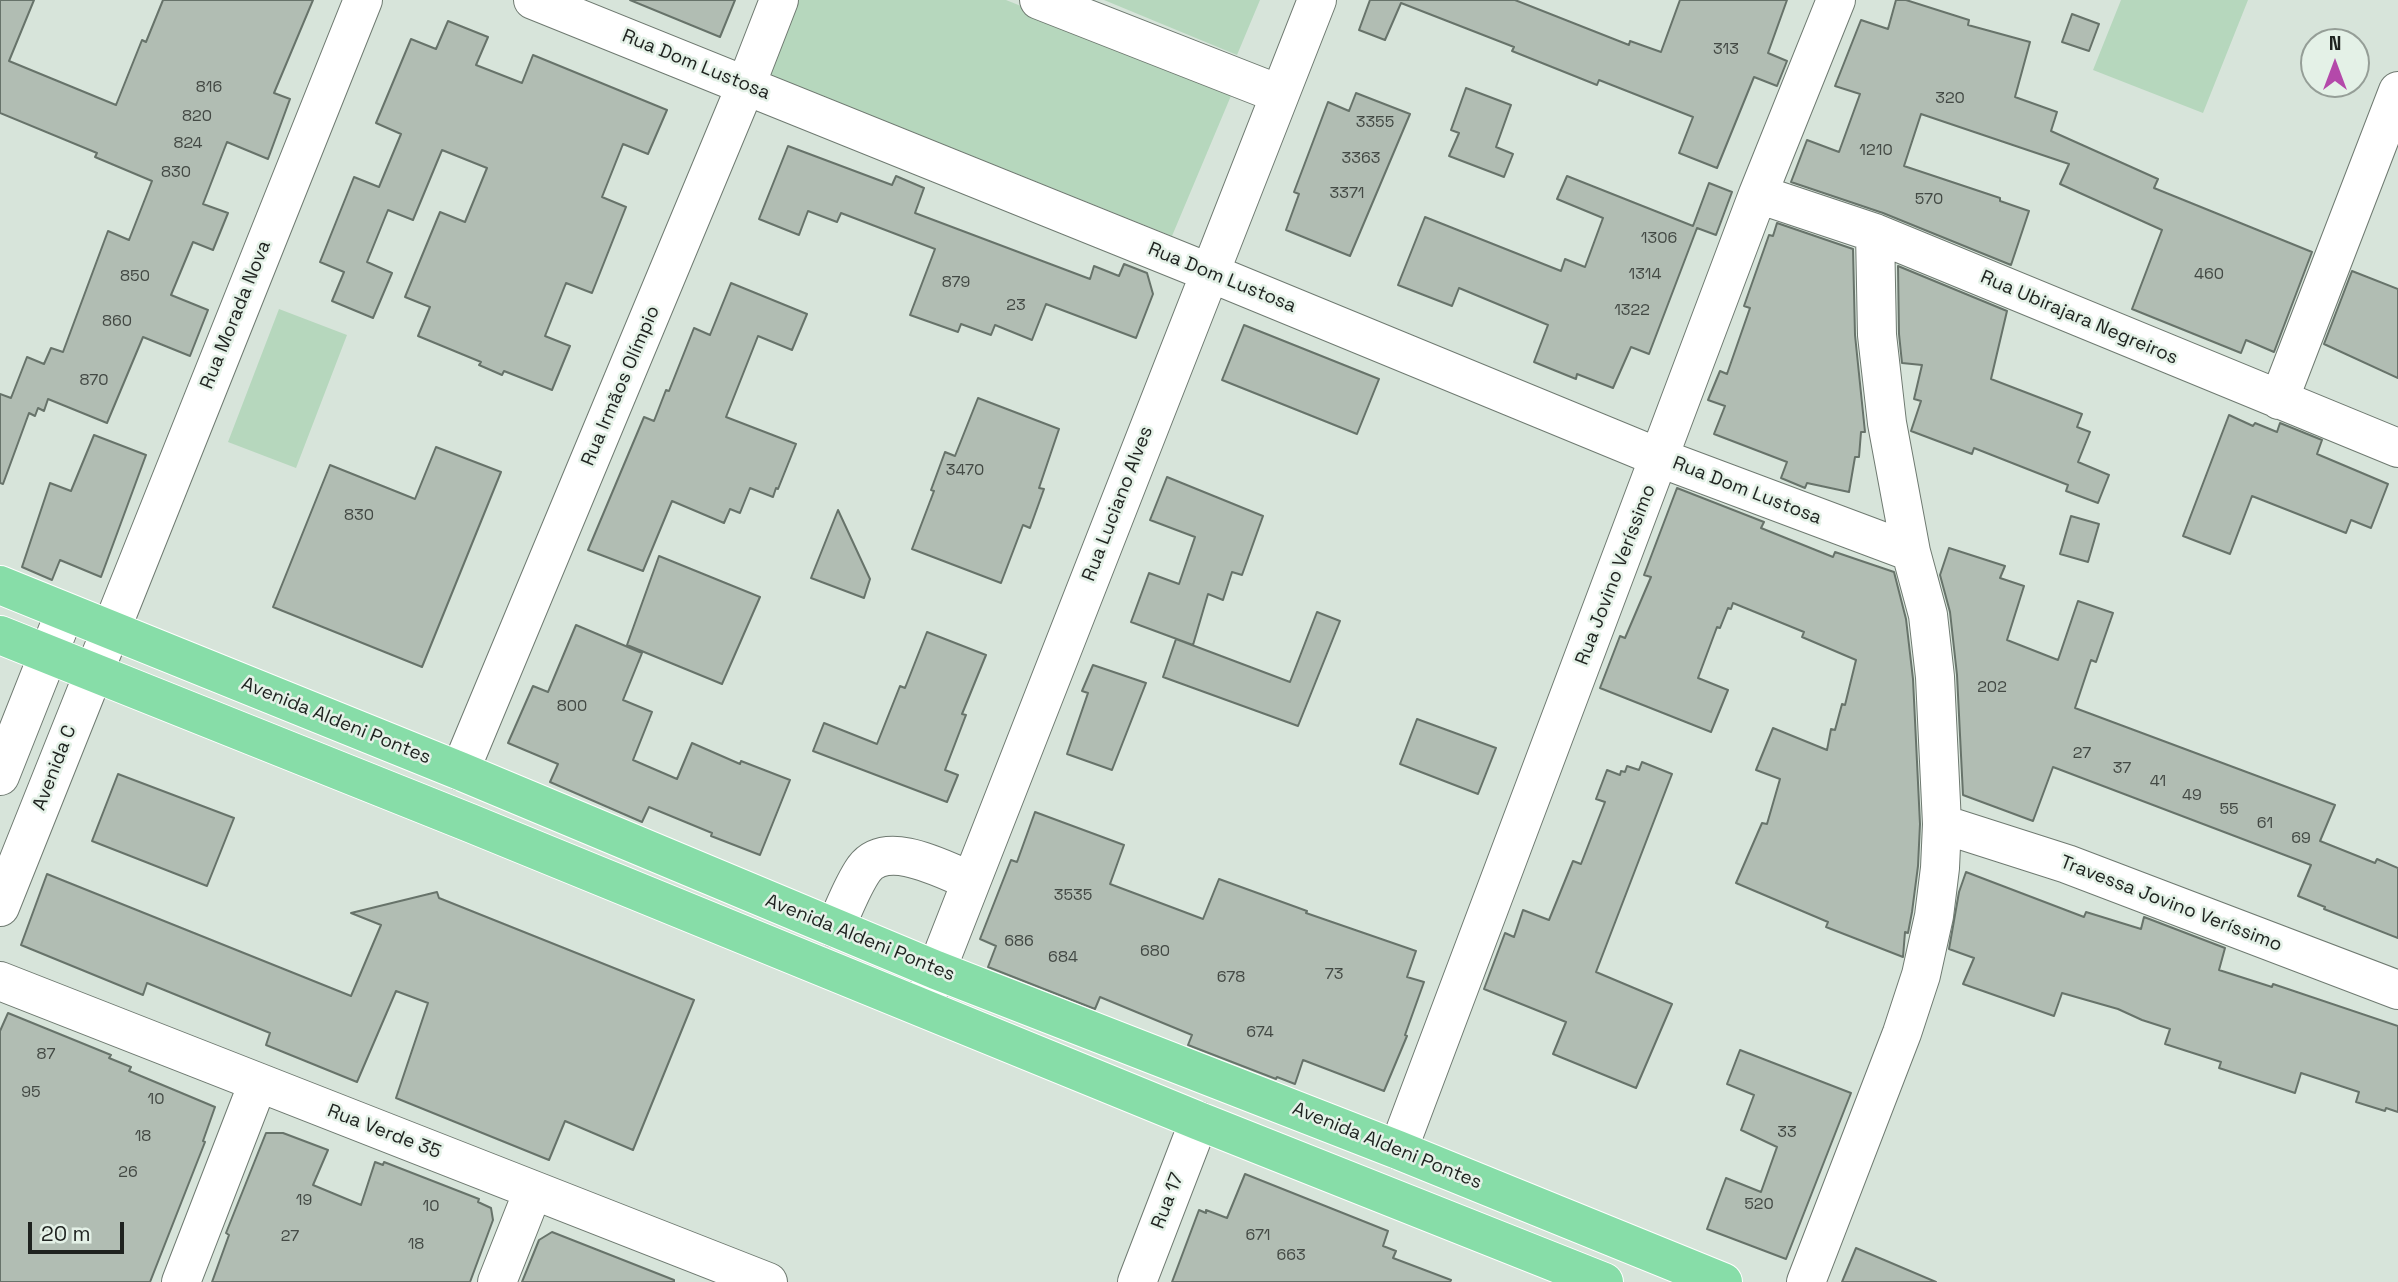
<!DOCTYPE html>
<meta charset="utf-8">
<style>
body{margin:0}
#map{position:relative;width:2398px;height:1282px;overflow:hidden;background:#d7e4da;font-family:"Space Grotesk",sans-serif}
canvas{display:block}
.north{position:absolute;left:2300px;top:28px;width:70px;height:70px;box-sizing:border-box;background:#e4f1e7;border:2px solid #959e97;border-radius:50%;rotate:0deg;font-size:19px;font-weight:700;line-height:28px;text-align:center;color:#1e221f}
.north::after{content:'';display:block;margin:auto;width:24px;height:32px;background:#b449aa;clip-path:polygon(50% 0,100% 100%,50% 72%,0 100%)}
.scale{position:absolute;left:28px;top:1222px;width:96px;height:32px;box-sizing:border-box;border:4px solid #1e221f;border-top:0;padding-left:9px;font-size:21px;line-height:24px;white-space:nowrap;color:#1e221f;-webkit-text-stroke:5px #e4f1e7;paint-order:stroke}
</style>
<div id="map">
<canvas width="2398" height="1282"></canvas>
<div class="north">N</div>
<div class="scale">20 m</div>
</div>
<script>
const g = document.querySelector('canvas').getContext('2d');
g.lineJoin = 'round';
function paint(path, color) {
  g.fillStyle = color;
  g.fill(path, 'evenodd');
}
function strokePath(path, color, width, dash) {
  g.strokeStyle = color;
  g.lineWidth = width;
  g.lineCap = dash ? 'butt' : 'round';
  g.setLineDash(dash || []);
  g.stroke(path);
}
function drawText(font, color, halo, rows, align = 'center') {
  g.font = font + ' "Space Grotesk",sans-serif';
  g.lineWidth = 5;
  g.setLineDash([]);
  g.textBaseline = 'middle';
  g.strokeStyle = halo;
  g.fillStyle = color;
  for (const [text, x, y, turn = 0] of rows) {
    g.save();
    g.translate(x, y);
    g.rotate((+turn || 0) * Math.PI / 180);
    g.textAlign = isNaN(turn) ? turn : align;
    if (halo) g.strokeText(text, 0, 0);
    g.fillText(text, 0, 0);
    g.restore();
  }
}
paint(new Path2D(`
 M 792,0 L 1006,0 L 1233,91 L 1172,236 L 763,72 Z
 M 1104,0 L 1260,0 L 1237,55 Z
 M 2121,0 L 2248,0 L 2203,113 L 2093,70 Z
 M 279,309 L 347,335 L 296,468 L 228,442 Z`), '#b6d7bd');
const building = new Path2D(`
 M 0,0 L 34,0 L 9,61 L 116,105 L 142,40 L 146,42 L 163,0 L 313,0 L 274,93 L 290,99 L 268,159 L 227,142 L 203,204 L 228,213 L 213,250 L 193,242 L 171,295 L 208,310 L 190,356 L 143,337 L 107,423 L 48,399 L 44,411 L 38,408 L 35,416 L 29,413 L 3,484 L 0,483 L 0,394 L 11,398 L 27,357 L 44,364 L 51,348 L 63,352 L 108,231 L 129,240 L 152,181 L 95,157 L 97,153 L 0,113 Z
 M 630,0 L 735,0 L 720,37 Z
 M 1370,0 L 1515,0 L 1629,45 L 1630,41 L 1661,52 L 1680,0 L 1787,0 L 1768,53 L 1787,61 L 1777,86 L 1754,77 L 1717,168 L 1679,153 L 1693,117 L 1599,80 L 1597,85 L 1512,51 L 1514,47 L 1401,3 L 1385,40 L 1359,30 Z
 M 1896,0 L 1906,0 L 1969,20 L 1968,25 L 2030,42 L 2015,97 L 2057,112 L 2051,131 L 2158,179 L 2154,188 L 2312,252 L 2274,352 L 2246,340 L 2241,353 L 2132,309 L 2162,230 L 2060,184 L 2069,164 L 1921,114 L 1904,166 L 2000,198 L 2000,201 L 2029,211 L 2011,265 L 1883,213 L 1791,182 L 1807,140 L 1839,152 L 1860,94 L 1835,86 L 1861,20 L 1888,29 Z
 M 2072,14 L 2099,24 L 2089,51 L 2062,42 Z
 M 448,21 L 488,37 L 476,65 L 522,83 L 533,55 L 667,110 L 648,154 L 623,144 L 602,197 L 626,207 L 592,293 L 566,283 L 545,336 L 570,346 L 552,390 L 504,371 L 502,375 L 479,365 L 481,362 L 418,336 L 430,307 L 405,297 L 440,212 L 465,222 L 487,168 L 442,150 L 413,220 L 388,210 L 367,262 L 392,273 L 373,318 L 332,301 L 344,272 L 320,262 L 354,177 L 379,187 L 401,134 L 376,123 L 411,39 L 436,49 Z
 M 1466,88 L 1511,105 L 1496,147 L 1513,154 L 1504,177 L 1449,156 L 1459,133 L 1451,130 Z
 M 1356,93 L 1410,114 L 1350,256 L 1286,230 L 1299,194 L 1294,192 L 1328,102 L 1349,111 Z
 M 788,146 L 892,185 L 896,176 L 924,188 L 915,213 L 1090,279 L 1094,266 L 1119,276 L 1124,264 L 1147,273 L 1153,294 L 1136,338 L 1046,304 L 1032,340 L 995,325 L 991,335 L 961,324 L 958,332 L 910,315 L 935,249 L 841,213 L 837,222 L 808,211 L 799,235 L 759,219 Z
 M 1567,176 L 1693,226 L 1709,183 L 1732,192 L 1716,235 L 1697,228 L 1649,354 L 1631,347 L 1613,388 L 1577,374 L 1576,379 L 1534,362 L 1548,325 L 1459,288 L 1452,306 L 1398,285 L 1425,217 L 1561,271 L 1565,259 L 1585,267 L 1603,218 L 1557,199 Z
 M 1777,223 L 1853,249 L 1855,335 L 1865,432 L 1861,432 L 1859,457 L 1855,457 L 1849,492 L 1807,483 L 1805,488 L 1781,478 L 1787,462 L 1714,434 L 1725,406 L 1708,400 L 1720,371 L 1727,374 L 1750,308 L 1744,306 L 1769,235 L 1773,236 Z
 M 1898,266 L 2007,311 L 1991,379 L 2082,414 L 2077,427 L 2090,432 L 2078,462 L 2109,475 L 2098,503 L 2066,491 L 2068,485 L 1974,448 L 1972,454 L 1911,431 L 1921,401 L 1914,399 L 1922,365 L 1902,363 L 1899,334 Z
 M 2352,271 L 2398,289 L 2398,378 L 2324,344 Z
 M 731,283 L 807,314 L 792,350 L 758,336 L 726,417 L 796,444 L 778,489 L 776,488 L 773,497 L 750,488 L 740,513 L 730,509 L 724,523 L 672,501 L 643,571 L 588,550 L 644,417 L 654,421 L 666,390 L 669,391 L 694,328 L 710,335 Z
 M 1244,325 L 1379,379 L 1357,434 L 1222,380 Z
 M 978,398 L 1059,429 L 1039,488 L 1044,489 L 1030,528 L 1023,525 L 1001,583 L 912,549 L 934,491 L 931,490 L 945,452 L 955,456 Z
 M 2229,415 L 2253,426 L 2255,423 L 2277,432 L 2280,423 L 2322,440 L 2317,454 L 2388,484 L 2371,528 L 2351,520 L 2346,533 L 2252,496 L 2230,554 L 2183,536 Z
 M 94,435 L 146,455 L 101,577 L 60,560 L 52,580 L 22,567 L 50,483 L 71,491 Z
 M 436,447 L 501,472 L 422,667 L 273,607 L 330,465 L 415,499 Z
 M 1167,477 L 1263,516 L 1242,575 L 1232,572 L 1223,600 L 1208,594 L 1193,645 L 1131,622 L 1149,573 L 1179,584 L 1195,537 L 1150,520 Z
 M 1677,488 L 1764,522 L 1761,528 L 1833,557 L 1835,552 L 1894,572 L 1906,619 L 1913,679 L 1920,824 L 1918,866 L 1912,912 L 1908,933 L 1905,932 L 1903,957 L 1826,927 L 1828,922 L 1736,883 L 1762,823 L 1767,824 L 1780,779 L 1756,770 L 1773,728 L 1827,750 L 1831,729 L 1835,730 L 1842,704 L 1845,705 L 1856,660 L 1802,637 L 1804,632 L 1733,603 L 1731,609 L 1728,608 L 1720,628 L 1717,627 L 1698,678 L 1728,690 L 1711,732 L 1600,688 L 1620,636 L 1625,638 L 1651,577 L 1644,575 Z
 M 838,510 L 870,579 L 864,598 L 811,578 Z
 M 2071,516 L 2099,524 L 2088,562 L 2060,554 Z
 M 1949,548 L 2005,566 L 2000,578 L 2024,586 L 2007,640 L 2058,660 L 2078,601 L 2113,613 L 2096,662 L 2091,660 L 2075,708 L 2335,805 L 2320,841 L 2375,863 L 2377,859 L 2398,868 L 2398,938 L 2324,909 L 2325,907 L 2298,896 L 2311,865 L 2053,767 L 2033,821 L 1963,795 L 1957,675 L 1950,612 L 1940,575 Z
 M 659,556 L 760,597 L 722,684 L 627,645 Z
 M 1317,612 L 1340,621 L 1298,726 L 1163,677 L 1176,639 L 1290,682 Z
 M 576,625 L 642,653 L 623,700 L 652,712 L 633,760 L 677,779 L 692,743 L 740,764 L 741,761 L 790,780 L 760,855 L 711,836 L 712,833 L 649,807 L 642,822 L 550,782 L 558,764 L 508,743 L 533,686 L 548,692 Z
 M 927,632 L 986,655 L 962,714 L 966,715 L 945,770 L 958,775 L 947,802 L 813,751 L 824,723 L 877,744 L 900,686 L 905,688 Z
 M 1093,665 L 1146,683 L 1112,770 L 1067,754 L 1088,693 L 1082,691 Z
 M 1417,719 L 1496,748 L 1478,794 L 1400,764 Z
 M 1642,762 L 1672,774 L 1596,972 L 1672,1004 L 1636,1088 L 1553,1054 L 1566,1022 L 1484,989 L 1505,933 L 1514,937 L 1523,910 L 1549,920 L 1573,861 L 1581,864 L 1605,802 L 1596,799 L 1607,770 L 1620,775 L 1621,771 L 1625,772 L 1627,766 L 1639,770 Z
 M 118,774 L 234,818 L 207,886 L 92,841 Z
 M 1035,812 L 1124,845 L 1110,884 L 1203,919 L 1219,879 L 1307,911 L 1306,913 L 1416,951 L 1407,977 L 1424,982 L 1405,1035 L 1407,1036 L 1384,1091 L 1303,1060 L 1295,1084 L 1277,1077 L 1276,1079 L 1188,1045 L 1192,1035 L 1100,997 L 1095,1009 L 988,967 L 996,946 L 980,939 L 1011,860 L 1017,862 Z
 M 1966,872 L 2084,917 L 2086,912 L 2141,929 L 2144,917 L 2225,948 L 2219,970 L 2272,987 L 2273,984 L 2398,1026 L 2398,1112 L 2386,1108 L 2385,1111 L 2356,1102 L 2359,1092 L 2301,1073 L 2295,1093 L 2219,1068 L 2221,1062 L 2165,1044 L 2170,1029 L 2142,1020 L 2118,1009 L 2062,993 L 2054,1016 L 1963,984 L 1974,958 L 1949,949 L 1959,892 Z
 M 47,874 L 351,996 L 381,925 L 351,913 L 437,892 L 439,898 L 694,1000 L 633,1150 L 565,1121 L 549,1160 L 396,1098 L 428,1003 L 396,991 L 357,1082 L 266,1045 L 270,1033 L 147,983 L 143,995 L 21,945 Z
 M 8,1013 L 111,1055 L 109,1058 L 131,1067 L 129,1071 L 215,1107 L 203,1141 L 205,1142 L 150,1282 L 0,1282 L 0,1031 Z
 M 1740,1050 L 1851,1093 L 1786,1259 L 1707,1229 L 1726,1178 L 1761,1192 L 1777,1147 L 1741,1130 L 1754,1095 L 1727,1084 Z
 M 266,1133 L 283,1133 L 328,1150 L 313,1185 L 361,1205 L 375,1162 L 383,1165 L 384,1162 L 479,1199 L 478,1202 L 491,1208 L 493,1220 L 470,1282 L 212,1282 L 229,1235 L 226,1233 Z
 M 1245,1174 L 1388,1231 L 1383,1246 L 1396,1251 L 1393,1258 L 1451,1280 L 1450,1282 L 1172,1282 L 1199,1210 L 1206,1213 L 1206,1210 L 1227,1218 Z
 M 552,1232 L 674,1280 L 674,1282 L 522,1282 L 539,1240 Z
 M 1856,1248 L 1936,1282 L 1842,1282 Z`);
paint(building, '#b1bdb3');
strokePath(building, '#67736a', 2);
const minor = new Path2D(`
 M 533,0 L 1208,272 L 1660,458 L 1911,552
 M 1039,0 L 1279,94
 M 1758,194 L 1875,233 L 2398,448
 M 2279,400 L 2398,91
 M 460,771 L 746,85 L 779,0
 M 0,776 L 65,612
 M 1942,824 L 2067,864 L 2398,990
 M 0,907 L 363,0
 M 835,928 C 844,909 852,886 864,869 C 887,838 944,870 971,881
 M 0,981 L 768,1282
 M 924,1002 L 1317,0
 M 1398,1150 L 1758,194 L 1836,0
 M 181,1282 L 258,1083
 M 497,1282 L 533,1191
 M 1137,1282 L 1199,1121
 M 1806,1282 L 1902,1033 L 1921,975 L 1934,916 L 1940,868 L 1942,824 L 1935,677 L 1928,615 L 1911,552 L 1887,423 L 1877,335 L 1875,233`);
const major = new Path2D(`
 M 0,585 L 460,771 L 936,970 L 1398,1150 L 1723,1282
 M 0,635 L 470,823 L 1199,1121 L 1604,1282`);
strokePath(minor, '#6f7a71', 40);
strokePath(major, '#fff', 40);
strokePath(minor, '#fff', 38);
strokePath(major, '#87dda8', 38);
drawText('16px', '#434944', null, [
 ["313",1726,50],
 ["816",209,88],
 ["320",1950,99],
 ["820",197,117],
 ["3355",1375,123],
 ["824",188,144],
 ["1210",1876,151],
 ["3363",1361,159],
 ["830",176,173],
 ["3371",1347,194],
 ["570",1929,200],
 ["1306",1659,239],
 ["1314",1645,275],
 ["460",2209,275],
 ["850",135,277],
 ["879",956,283],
 ["23",1016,306],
 ["1322",1632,311],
 ["860",117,322],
 ["870",94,381],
 ["3470",965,471],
 ["830",359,516],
 ["202",1992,688],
 ["800",572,707],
 ["27",2082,754],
 ["37",2122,769],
 ["41",2158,782],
 ["49",2192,796],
 ["55",2229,810],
 ["61",2265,824],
 ["69",2301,839],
 ["3535",1073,896],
 ["686",1019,942],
 ["680",1155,952],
 ["684",1063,958],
 ["73",1334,975],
 ["678",1231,978],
 ["674",1260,1033],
 ["87",46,1055],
 ["95",31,1093],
 ["10",156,1100],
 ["33",1787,1133],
 ["18",143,1137],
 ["26",128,1173],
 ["19",304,1201],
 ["520",1759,1205],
 ["10",431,1207],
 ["671",1258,1236],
 ["27",290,1237],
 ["18",416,1245],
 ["663",1291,1256]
]);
drawText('19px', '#1e221f', '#e4f1e7', [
 ["Rua Dom Lustosa",696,65,22],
 ["Rua Dom Lustosa",1222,278,22],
 ["Rua Morada Nova",236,315,-68],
 ["Rua Ubirajara Negreiros",2079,318,23],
 ["Rua Irmãos Olímpio",621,386,-67],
 ["Rua Dom Lustosa",1747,491,21],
 ["Rua Luciano Alves",1118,504,-69],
 ["Rua Jovino Veríssimo",1616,575,-69],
 ["Avenida Aldeni Pontes",336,721,22],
 ["Avenida C",55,768,-69],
 ["Travessa Jovino Veríssimo",2171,904,21],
 ["Avenida Aldeni Pontes",860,938,22],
 ["Rua Verde 35",384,1132,21],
 ["Avenida Aldeni Pontes",1387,1146,22],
 ["Rua 17",1168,1201,-69]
]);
</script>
